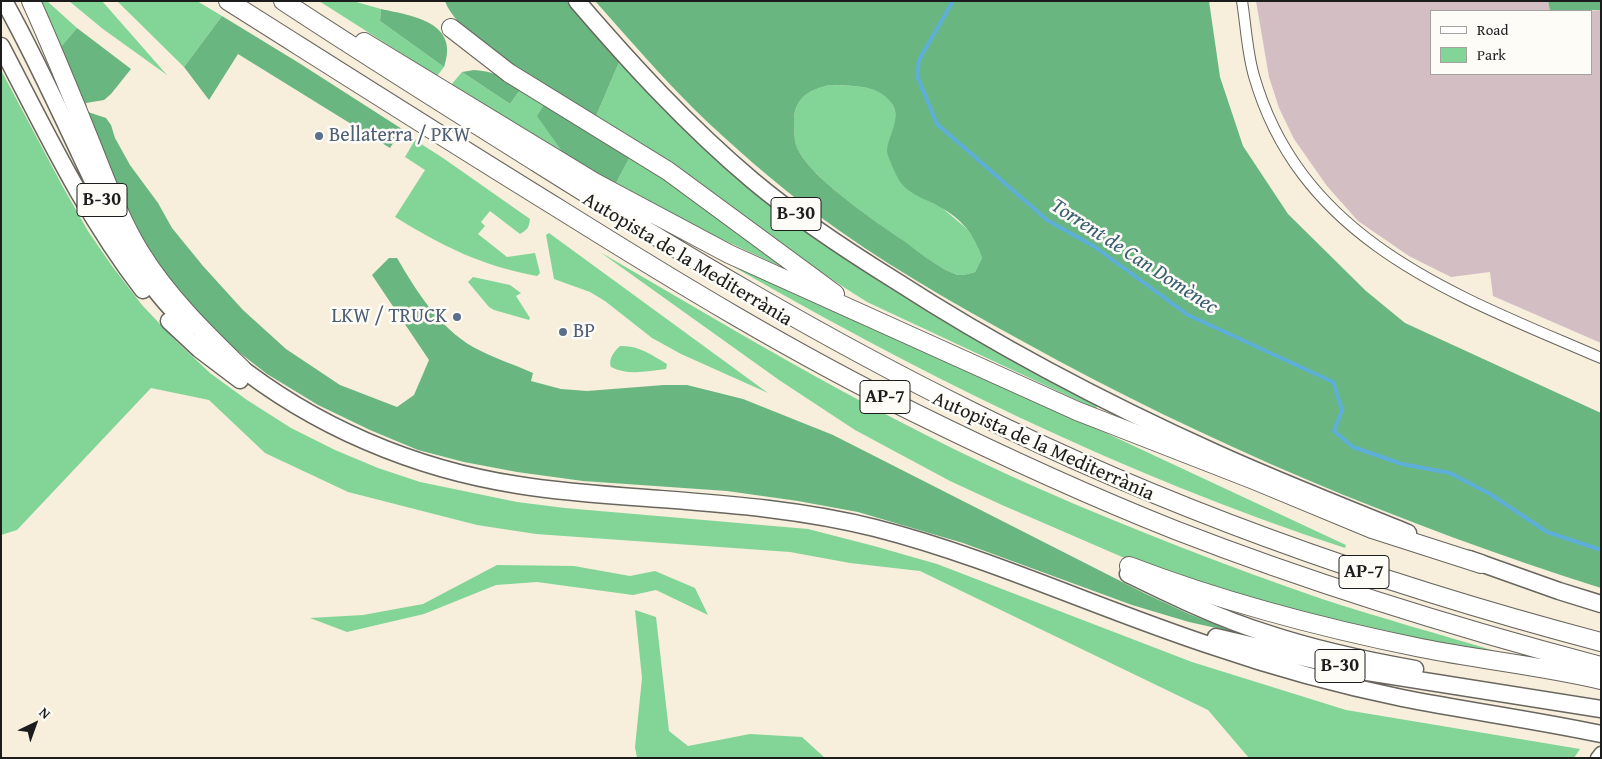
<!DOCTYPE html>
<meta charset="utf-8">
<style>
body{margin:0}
#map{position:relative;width:1602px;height:759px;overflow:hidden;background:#f7eedc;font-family:"Gentium Book Plus",serif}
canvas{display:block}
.frame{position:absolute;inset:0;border:2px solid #1c1c1c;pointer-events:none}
.legend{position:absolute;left:1430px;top:10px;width:162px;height:65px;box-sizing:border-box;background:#fdfcf7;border:1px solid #a3a29f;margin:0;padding:6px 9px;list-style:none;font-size:15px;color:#1c1c1c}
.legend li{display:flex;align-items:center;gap:10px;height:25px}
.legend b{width:25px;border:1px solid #a3a29f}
.north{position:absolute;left:10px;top:699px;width:50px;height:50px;-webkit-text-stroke:4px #fdfcf7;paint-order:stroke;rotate:42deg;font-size:14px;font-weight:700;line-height:20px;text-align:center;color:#1c1c1c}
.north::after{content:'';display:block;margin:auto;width:18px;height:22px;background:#1c1c1c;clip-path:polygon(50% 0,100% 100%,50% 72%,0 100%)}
</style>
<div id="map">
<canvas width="1602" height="759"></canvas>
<div class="frame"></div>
<ul class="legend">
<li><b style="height:6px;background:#fff"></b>Road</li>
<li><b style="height:14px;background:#82d597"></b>Park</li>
</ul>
<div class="north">N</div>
</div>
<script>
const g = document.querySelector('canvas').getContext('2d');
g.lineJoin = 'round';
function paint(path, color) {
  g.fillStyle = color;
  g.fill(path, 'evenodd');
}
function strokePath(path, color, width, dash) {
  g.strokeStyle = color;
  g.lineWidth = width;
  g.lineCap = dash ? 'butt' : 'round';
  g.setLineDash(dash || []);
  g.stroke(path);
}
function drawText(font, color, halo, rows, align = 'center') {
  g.font = font + ' "Gentium Book Plus",serif';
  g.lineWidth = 5;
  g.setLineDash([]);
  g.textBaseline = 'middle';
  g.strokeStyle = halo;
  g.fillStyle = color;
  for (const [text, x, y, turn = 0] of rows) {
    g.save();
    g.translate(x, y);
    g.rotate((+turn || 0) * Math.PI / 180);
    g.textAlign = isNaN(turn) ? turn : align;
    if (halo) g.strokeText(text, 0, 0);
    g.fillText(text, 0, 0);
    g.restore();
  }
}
paint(new Path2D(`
 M 1256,1 L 1548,1 L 1550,11 L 1431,11 L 1431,74 L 1591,74 L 1591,11 L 1601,10 L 1601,343 L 1493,296 L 1490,272 L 1451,277 L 1409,256 L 1358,221 L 1327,186 L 1294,139 L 1279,108 L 1269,77 Z`), '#d2bec3');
paint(new Path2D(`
 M 38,1 L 47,1 L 77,28 L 59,49 Z
 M 69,1 L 102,1 L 167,75 L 103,29 Z
 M 117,1 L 197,1 L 222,16 L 184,67 Z
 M 319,1 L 353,1 L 381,9 L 380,21 L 444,67 L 437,76 Z
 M 620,60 L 722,163 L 1098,405 L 1096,409 L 867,302 C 810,267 758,226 705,187 C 670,161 634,138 596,116 Z
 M 1,70 L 63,187 L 88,231 L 112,266 L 142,305 L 177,342 L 210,373 L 247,400 L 291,428 L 335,450 L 378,468 L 420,482 L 517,502 L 565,508 L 808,529 L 874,546 L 937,564 L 1192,662 L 1346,710 L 1580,749 L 1574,758 L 1249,758 L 1208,710 L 920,571 L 850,563 L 790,552 L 536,534 L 477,525 L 348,492 L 265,453 L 209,400 L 151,388 L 17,530 L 1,535 Z
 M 462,72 L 510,104 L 522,87 L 546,102 L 564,154 L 451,85 Z
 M 830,85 C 854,86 895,84 896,118 C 896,128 890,142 887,152 L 926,200 L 941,207 L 966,228 L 977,242 L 982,258 L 975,272 C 971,273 965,275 960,275 C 943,273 909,245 895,235 C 870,218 805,173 796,145 C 794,137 794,127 794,119 C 795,97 811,89 830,85 Z
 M 415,140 L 443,158 L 530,219 C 529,228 527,230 520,234 L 490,211 L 481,222 L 485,226 L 478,234 L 507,257 L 535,253 L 540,273 L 537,276 C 482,266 442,246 395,217 L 425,170 L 405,157 Z
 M 632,153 L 786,265 L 784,268 L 676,218 L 615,185 Z
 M 549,233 L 768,393 L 681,354 L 652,338 L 605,301 L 590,292 L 554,279 L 546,235 Z
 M 600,252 C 744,336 887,422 1040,489 C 1133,530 1227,566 1322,599 C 1380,618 1439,634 1498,652 L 1476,652 L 1271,607 L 1143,566 L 1002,505 L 950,481 L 855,430 L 779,380 Z
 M 710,253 L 1061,412 L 1346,545 L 1345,548 C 1122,475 912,371 710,253 Z
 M 473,277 L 510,285 L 521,293 L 516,296 L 530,318 L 529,320 L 494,310 L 489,307 L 468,282 Z
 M 620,346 C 638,345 652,355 667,364 L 666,369 C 648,371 628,376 611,367 C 608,360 614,351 620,346 Z
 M 497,565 L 574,566 L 630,576 L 655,571 L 695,588 L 708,615 L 656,590 L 633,595 L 537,582 L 496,585 L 424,614 L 347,632 L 310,618 L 363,615 L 423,604 Z
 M 635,610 L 656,617 L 669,731 L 688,746 L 750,734 L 802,737 L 825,758 L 637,758 L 635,747 L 642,678 Z`), '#82d597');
paint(new Path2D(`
 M 445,1 L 568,1 L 620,60 L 596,116 C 560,95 458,40 445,1 Z
 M 595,1 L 1209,1 L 1220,77 L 1243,146 L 1288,214 L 1366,291 L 1405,323 L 1601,413 L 1601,588 C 1402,525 1206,443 1024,342 C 951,302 879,261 812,211 C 772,180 732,146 695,110 C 660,75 628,38 595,1 ZM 830,85 C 850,86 876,84 890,101 C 904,117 887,136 887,152 C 888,157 896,175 899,180 C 907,194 926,199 940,207 C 961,218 975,235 982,258 L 975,272 C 971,273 965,275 960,275 C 944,273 915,249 901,239 C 875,221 806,175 796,145 C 794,137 794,127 794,119 C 795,97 811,89 830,85 Z
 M 1548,1 L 1601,1 L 1601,10 L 1550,11 Z
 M 381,9 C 413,16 460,22 444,67 L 380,21 Z
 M 222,16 L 299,63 L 402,129 L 390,148 L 238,54 L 209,100 L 184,67 Z
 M 77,28 L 131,69 L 111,94 L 104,100 L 86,103 L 88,112 L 106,118 L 111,125 L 115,138 L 130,165 L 158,203 L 172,228 L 203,266 L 243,310 L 286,349 L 340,385 L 397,407 L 414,395 L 429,360 L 372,275 L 389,258 L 397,258 C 417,292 438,326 473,347 C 491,357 513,364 533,373 L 531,381 L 561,389 L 587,391 L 664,385 L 687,385 L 743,399 L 833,435 L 1144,593 L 1189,614 L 1239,633 L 1189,622 L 1132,605 L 963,543 L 858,512 L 798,501 L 727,491 L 583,481 L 517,472 L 464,462 L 418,450 L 370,430 L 318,405 L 267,374 L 214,333 L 188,307 L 131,227 L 59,49 Z
 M 474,70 C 493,71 506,78 522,87 L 510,104 L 462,72 Z
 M 546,102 L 632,153 L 615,185 L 564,154 L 537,116 Z`), '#69b680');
strokePath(new Path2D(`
 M 953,1 L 919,60 L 917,76 L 937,124 L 1047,220 L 1095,247 L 1188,315 L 1333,382 L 1342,410 L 1334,431 L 1353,447 L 1402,464 L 1450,473 L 1490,494 L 1547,532 L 1601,550`), '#5eafd8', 4);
const minor = new Path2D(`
 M 1242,1 C 1246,26 1247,52 1254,76 C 1302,243 1458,296 1601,358`);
const tertiary = new Path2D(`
 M 1597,758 L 1601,753`);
const trunk = new Path2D(`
 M 4,1 C 32,51 56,103 80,154 C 109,215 137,280 189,326
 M 577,1 C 632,65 688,126 752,180 C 797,218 846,250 896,281 C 998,347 1107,404 1218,454 C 1280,482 1344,507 1408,533
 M 1,46 C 45,130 85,215 143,290
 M 169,321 L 199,349 L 240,380
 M 231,360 C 313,426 414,469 518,485 C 561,492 604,495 647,498 C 724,504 800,509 875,528 C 992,558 1101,610 1215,647 C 1276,668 1339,685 1402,698 C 1468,711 1535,720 1601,734
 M 1469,559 L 1559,591 L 1601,604
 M 1128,574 C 1173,596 1218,618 1266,633 C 1314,649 1364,660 1415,669
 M 1216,637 L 1361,671 L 1601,709`);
const motorway = new Path2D(`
 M 31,1 C 52,47 71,94 90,141 C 105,178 119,218 140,252 C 167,296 205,333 242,369
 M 228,1 C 339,71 449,141 561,210 C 676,282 793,353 915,413 C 1000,455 1087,495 1175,530 C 1314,584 1457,628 1601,666
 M 283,1 C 368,57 453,110 539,164 C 679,252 821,337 969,410 C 1170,510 1384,585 1601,642
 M 451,28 L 509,73 L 668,171 L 835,294
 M 364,42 L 594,182 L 729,254 L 1077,411 L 1254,480 L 1372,529 L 1481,564
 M 1129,566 C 1223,602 1322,628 1421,648 C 1481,660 1542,666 1601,680`);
strokePath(minor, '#69665f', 12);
strokePath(tertiary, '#69665f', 15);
strokePath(trunk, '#69665f', 19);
strokePath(motorway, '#69665f', 20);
strokePath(minor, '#fff', 10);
strokePath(tertiary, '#fff', 12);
strokePath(trunk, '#fff', 16);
strokePath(motorway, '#fff', 18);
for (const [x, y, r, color] of [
 [319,136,5,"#5c6f8a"],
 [457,317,5,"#5c6f8a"],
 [563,332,5,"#5c6f8a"]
]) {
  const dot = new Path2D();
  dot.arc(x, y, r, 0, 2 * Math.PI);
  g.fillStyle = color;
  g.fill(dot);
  strokePath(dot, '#fdfcf7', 2);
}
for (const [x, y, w] of [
 [102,200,50],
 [796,214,50],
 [885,397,50],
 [1364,572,50],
 [1340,666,50]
]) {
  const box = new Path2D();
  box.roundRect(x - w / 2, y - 16.5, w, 33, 4);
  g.fillStyle = '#fdfcf7';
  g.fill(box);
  strokePath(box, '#1c1c1c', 1);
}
drawText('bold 19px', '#1c1c1c', null, [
 ["B-30",102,200],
 ["B-30",796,214],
 ["AP-7",885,397],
 ["AP-7",1364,572],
 ["B-30",1340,666]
]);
drawText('20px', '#4e5e75', '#fdfcf7', [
 ["Bellaterra / PKW",329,136],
 ["LKW / TRUCK",447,317,"right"],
 ["BP",573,332]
], 'left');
drawText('20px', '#1c1c1c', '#fdfcf7', [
 ["Autopista de la Mediterrània",687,260,31],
 ["Autopista de la Mediterrània",1043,447,24]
]);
drawText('italic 21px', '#3a5e71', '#fdfcf7', [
 ["Torrent de Can Domènec",1134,257,33]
]);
</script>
